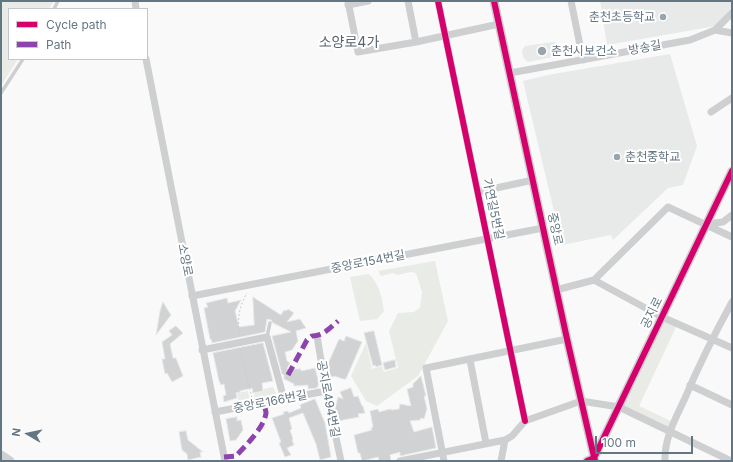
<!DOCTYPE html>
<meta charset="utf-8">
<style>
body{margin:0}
#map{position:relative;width:733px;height:462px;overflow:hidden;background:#f9f9f9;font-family:Inter,sans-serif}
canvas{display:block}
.frame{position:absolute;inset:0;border:2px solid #657683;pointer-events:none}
.legend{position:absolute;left:8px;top:8px;width:140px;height:52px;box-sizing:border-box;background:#fff;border:1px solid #c1c8cd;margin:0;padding:5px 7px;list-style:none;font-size:12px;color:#657683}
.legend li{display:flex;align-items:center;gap:8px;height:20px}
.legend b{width:20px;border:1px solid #c1c8cd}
.north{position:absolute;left:8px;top:414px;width:40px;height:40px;-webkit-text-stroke:3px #fff;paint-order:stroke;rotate:279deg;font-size:11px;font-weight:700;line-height:16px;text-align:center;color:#657683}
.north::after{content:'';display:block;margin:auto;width:14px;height:18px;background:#657683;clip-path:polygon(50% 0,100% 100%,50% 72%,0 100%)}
.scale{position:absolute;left:595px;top:436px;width:98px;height:18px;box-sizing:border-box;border:2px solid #657683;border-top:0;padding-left:5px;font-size:12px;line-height:14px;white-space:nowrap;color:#657683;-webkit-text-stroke:3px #fff;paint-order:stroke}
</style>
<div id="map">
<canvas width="733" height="462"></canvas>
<div class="frame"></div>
<ul class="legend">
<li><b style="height:5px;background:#d6006c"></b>Cycle path</li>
<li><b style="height:5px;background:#8e44ad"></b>Path</li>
</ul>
<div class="north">N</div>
<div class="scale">100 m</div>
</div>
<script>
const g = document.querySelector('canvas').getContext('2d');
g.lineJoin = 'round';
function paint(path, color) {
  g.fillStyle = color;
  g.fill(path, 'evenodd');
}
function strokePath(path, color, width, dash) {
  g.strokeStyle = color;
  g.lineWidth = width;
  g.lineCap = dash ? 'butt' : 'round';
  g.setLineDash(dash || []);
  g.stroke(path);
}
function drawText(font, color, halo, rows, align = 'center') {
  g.font = font + ' Inter,"Noto Sans KR",sans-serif';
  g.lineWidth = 4;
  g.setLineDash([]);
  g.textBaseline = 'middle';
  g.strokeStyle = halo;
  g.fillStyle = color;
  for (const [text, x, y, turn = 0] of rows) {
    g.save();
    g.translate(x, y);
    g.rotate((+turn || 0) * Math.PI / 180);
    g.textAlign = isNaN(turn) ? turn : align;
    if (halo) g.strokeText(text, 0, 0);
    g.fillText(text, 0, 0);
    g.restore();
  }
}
paint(new Path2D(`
 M 600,1 L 732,1 L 732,8 L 716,26 L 607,45 Z
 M 553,42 L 557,43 L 561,48 L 561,53 L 558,56 L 528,62 L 523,57 L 522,50 L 525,46 Z
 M 670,54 L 697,146 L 683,185 L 668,188 L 613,240 L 611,235 L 562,245 L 523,81 L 548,75 Z`), '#e8e9e9');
paint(new Path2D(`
 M 1,1 L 54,1 L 49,9 L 9,9 L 9,59 L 18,59 L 1,86 Z
 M 435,261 L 448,321 L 418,376 L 377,406 L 366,401 L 351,376 L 366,343 L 372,369 L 382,366 L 384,372 L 398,368 L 389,331 L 398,313 L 414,312 L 420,308 L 422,292 L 416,273 L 411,272 L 397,275 L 393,273 L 381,276 L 378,271 Z
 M 369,274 C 379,284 382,296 384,311 L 377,319 L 360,321 L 350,277 Z
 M 662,319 L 677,325 L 639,406 L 673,422 L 669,430 L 621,407 Z
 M 273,387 L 277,396 L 255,400 L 254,394 L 264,391 L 264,389 Z
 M 248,391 L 250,401 L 239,403 L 237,393 Z`), '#e8ebe6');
const building = new Path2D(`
 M 253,297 L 281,315 L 284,310 L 286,311 L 288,309 L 294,313 L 287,322 L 300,319 L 306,328 L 296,331 L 298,341 L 292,350 L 285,352 L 287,361 L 290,363 L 287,369 L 301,369 L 301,371 L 315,368 L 319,383 L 317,388 L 308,389 L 308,385 L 294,386 L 294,384 L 284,379 L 284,375 L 282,374 L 272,336 L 291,332 L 273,323 L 271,320 L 267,319 L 265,332 L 212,343 L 211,339 L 210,339 L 204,308 L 208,307 L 206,303 L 227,298 L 228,303 L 241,300 L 235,311 L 239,327 L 254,325 Z
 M 163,302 L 171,315 L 156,335 L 160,311 Z
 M 176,326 L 183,333 L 170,344 L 173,358 L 176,358 L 183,376 L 172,382 L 167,373 L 165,374 L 162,359 L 165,359 L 162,342 L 172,335 L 169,331 Z
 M 374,331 L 382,365 L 376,367 L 375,365 L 373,366 L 364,333 Z
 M 346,336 L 362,342 L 346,379 L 343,379 L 334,376 L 333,377 L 328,375 L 327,366 L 339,339 L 344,341 Z
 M 263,343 L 273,381 L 262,383 L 263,391 L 253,393 L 252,388 L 240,391 L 240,392 L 236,393 L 237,398 L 224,402 L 223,396 L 226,395 L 224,384 L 221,385 L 219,381 L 213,353 Z
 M 395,360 L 396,367 L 385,370 L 383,363 Z
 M 421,376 L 426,396 L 424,396 L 427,409 L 424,419 L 421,418 L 420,420 L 410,421 L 414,432 L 432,427 L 436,448 L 400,456 L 400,452 L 390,455 L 391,461 L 379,461 L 378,457 L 362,461 L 360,453 L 358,453 L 354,435 L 372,430 L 371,428 L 373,427 L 370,411 L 378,409 L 379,412 L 390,409 L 392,410 L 399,409 L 400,404 L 411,406 L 407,389 L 413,387 L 413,384 Z
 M 351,388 L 354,397 L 358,396 L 362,406 L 363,406 L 365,413 L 358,414 L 359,417 L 338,421 L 335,409 L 338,397 L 343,399 L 340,392 Z
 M 315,399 L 325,423 L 331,457 L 320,460 L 316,444 L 303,413 L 289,418 L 292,429 L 290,430 L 293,439 L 292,440 L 294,445 L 287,448 L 291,455 L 285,457 L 279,443 L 281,442 L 272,418 L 284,414 L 283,412 L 288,411 L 289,413 L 301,408 L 300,405 Z
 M 237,417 L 237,421 L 241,420 L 243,430 L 236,440 L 230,441 L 226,419 Z
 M 186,431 L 188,440 L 203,452 L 200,452 L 201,457 L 188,460 L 187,454 L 182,450 L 179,432 Z`);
paint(building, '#d0d2d3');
strokePath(building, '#e8e8e8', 1);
strokePath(new Path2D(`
 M 239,336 C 238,318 238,309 247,293
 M 240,349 L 252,398`), '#cbcccd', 1, [2, 2]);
strokePath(new Path2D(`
 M 54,9 L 58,1
 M 1,93 L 23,59
 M 267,337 L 270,323`), '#cecfd0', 3.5);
strokePath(new Path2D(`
 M 135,1 L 136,9
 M 348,1 L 358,52 L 416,42 L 499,24
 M 408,1 L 416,42
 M 438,1 L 525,421
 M 571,1 L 583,60
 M 348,5 L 368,1
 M 715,30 L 732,13
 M 146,59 L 225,461
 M 510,73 L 690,40 L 715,30 L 732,33
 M 711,112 L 732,98
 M 478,192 L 533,180
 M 707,224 L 723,222 L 732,215
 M 594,280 L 668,207 L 732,237
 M 556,290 L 594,280 L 662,317 L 732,348
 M 192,296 L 543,228
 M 317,336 L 326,391 L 341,461
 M 202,350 L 267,337 L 284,399
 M 470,360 L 486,443
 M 690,385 L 732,405
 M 215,412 L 326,391
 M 400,461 L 505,440 L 512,436 L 525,421 L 581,401 L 619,407 L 731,461
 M 444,461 L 426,368 L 567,339
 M 501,461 L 505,440
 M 665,461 C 664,438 676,418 685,398 C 699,365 715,333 732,302`), '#cecfd0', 7);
strokePath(new Path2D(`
 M 494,1 L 567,339 L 595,461
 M 1,455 L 10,461
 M 587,461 L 594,458 L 732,171`), '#cecfd0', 9);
strokePath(new Path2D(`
 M 288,375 L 307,340 L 312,336 C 323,336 330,328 338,321
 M 224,457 L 236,456 C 246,445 264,428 266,413 C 266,410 264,406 264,403`), '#8e44ad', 5, [10, 5]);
strokePath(new Path2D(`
 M 438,1 L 525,421
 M 494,1 L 567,339 L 595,461
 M 587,461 L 594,458 L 732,171`), '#d6006c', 6);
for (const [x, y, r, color] of [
 [663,17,4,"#99a4ac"],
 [542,51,5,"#99a4ac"],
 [617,157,4,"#99a4ac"]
]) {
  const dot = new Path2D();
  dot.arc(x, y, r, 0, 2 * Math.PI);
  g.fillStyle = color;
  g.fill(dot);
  strokePath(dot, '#fff', 1.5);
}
drawText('12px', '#657683', '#fff', [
 ["춘천초등학교",655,17,"right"],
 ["춘천시보건소",551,51],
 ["춘천중학교",625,157]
], 'left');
drawText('12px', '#657683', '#fff', [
 ["방송길",645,48,-10],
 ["가연길5번길",493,209,78],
 ["중앙로",555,229,78],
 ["소양로",185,260,79],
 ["중앙로154번길",368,262,-11],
 ["공지로",652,313,-64],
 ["공지로494번길",328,399,79],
 ["중앙로166번길",270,402,-11]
]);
drawText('14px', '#57646e', '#fff', [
 ["소양로4가",349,43]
]);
</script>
